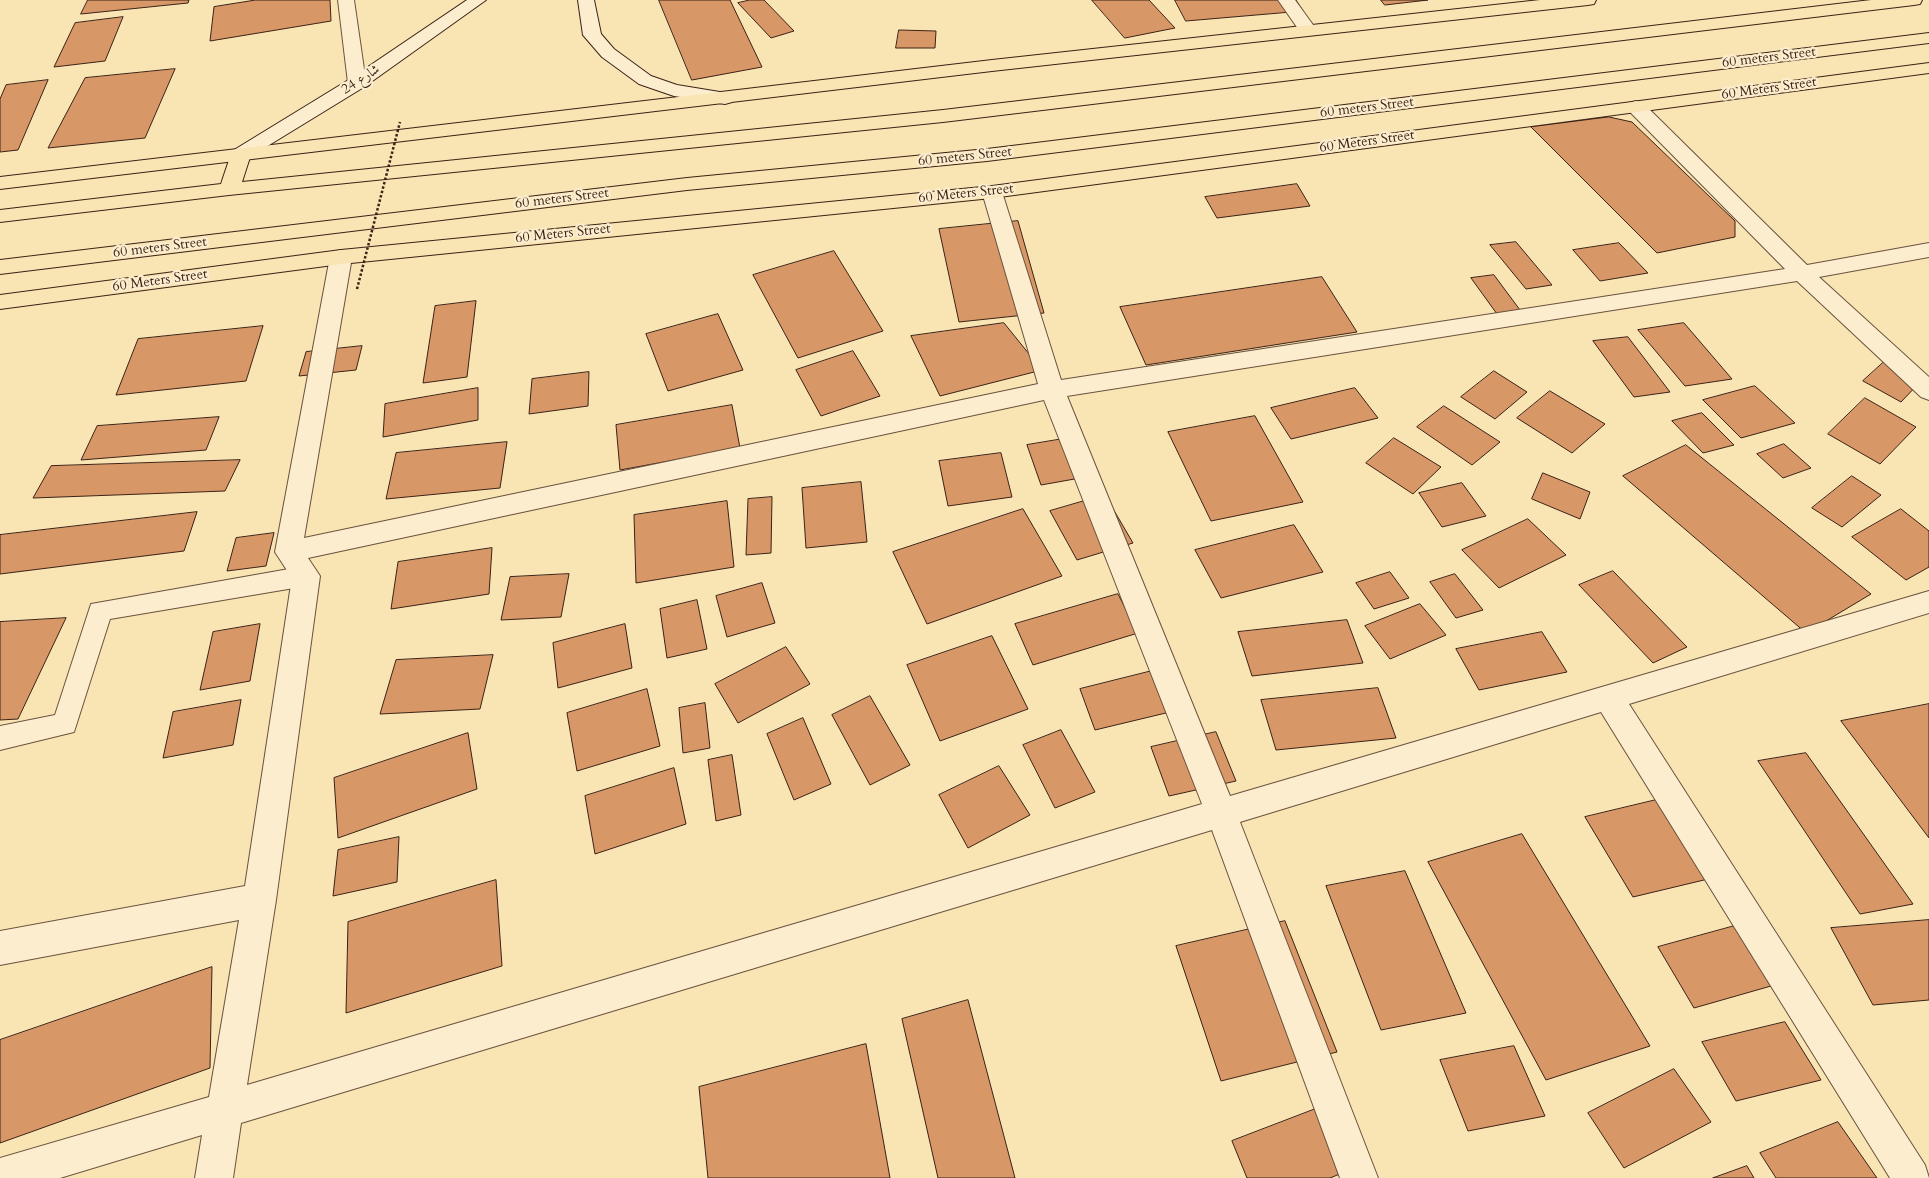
<!DOCTYPE html>
<meta charset="utf-8">
<style>
body{margin:0}
canvas{display:block;background:#f9e4b4}
</style>
<canvas width="1929" height="1178"></canvas>
<script>
const g = document.querySelector('canvas').getContext('2d');
g.lineJoin = 'round';
function paint(path, color) {
  g.fillStyle = color;
  g.fill(path, 'evenodd');
}
function strokePath(path, color, width, dash) {
  g.strokeStyle = color;
  g.lineWidth = width;
  g.lineCap = dash ? 'butt' : 'round';
  g.setLineDash(dash || []);
  g.stroke(path);
}
function drawText(font, color, halo, rows, align = 'center') {
  g.font = font + ' Cardo,Amiri,serif';
  g.lineWidth = 4.5;
  g.setLineDash([]);
  g.textBaseline = 'middle';
  g.strokeStyle = halo;
  g.fillStyle = color;
  for (const [text, x, y, turn = 0] of rows) {
    g.save();
    g.translate(x, y);
    g.rotate((+turn || 0) * Math.PI / 180);
    g.textAlign = isNaN(turn) ? turn : align;
    if (halo) g.strokeText(text, 0, 0);
    g.fillText(text, 0, 0);
    g.restore();
  }
}
const building = new Path2D(`
 M 88,0 L 189,0 L 188,3 L 81,14 Z
 M 256,0 L 330,0 L 331,21 L 210,41 L 214,7 Z
 M 659,0 L 730,0 L 762,67 L 692,80 Z
 M 750,0 L 764,0 L 794,31 L 771,38 L 738,3 Z
 M 1092,0 L 1149,0 L 1175,28 L 1125,38 Z
 M 1175,0 L 1296,0 L 1303,11 L 1186,21 Z
 M 1381,0 L 1428,0 L 1385,5 Z
 M 123,17 L 105,61 L 54,67 L 75,23 Z
 M 899,30 L 936,31 L 935,48 L 896,48 Z
 M 175,69 L 145,138 L 48,148 L 85,78 Z
 M 48,80 L 18,150 L 0,152 L 0,99 L 6,85 Z
 M 1609,117 L 1632,122 L 1735,221 L 1735,237 L 1657,253 L 1531,127 Z
 M 1297,184 L 1310,206 L 1217,218 L 1205,197 Z
 M 1018,221 L 1044,313 L 959,322 L 939,229 Z
 M 1516,242 L 1552,285 L 1526,289 L 1490,245 Z
 M 1619,243 L 1648,273 L 1600,281 L 1573,250 Z
 M 834,251 L 883,331 L 798,358 L 753,275 Z
 M 1494,275 L 1520,310 L 1497,314 L 1471,278 Z
 M 1322,277 L 1357,332 L 1146,365 L 1120,307 Z
 M 476,301 L 467,377 L 423,383 L 435,306 Z
 M 718,314 L 743,370 L 668,391 L 646,334 Z
 M 1004,323 L 1042,370 L 940,396 L 911,336 Z
 M 1684,323 L 1732,379 L 1685,386 L 1638,330 Z
 M 263,326 L 246,381 L 116,395 L 138,339 Z
 M 1628,337 L 1670,392 L 1634,397 L 1593,341 Z
 M 362,346 L 356,370 L 299,376 L 306,352 Z
 M 853,351 L 880,396 L 821,416 L 796,370 Z
 M 1885,361 L 1922,380 L 1901,402 L 1863,381 Z
 M 1494,371 L 1527,392 L 1495,419 L 1461,397 Z
 M 589,372 L 588,406 L 529,414 L 532,379 Z
 M 1755,386 L 1795,423 L 1741,438 L 1703,400 Z
 M 478,388 L 478,420 L 383,437 L 385,404 Z
 M 1355,388 L 1378,418 L 1291,439 L 1271,408 Z
 M 1550,391 L 1605,424 L 1572,453 L 1517,418 Z
 M 1865,398 L 1916,427 L 1880,464 L 1828,434 Z
 M 732,405 L 740,448 L 620,470 L 616,425 Z
 M 1444,406 L 1500,442 L 1472,465 L 1417,427 Z
 M 1702,413 L 1734,445 L 1703,453 L 1672,421 Z
 M 1255,416 L 1303,502 L 1211,521 L 1168,432 Z
 M 219,417 L 206,450 L 81,460 L 97,426 Z
 M 1081,436 L 1097,475 L 1041,485 L 1027,445 Z
 M 1394,438 L 1441,467 L 1413,494 L 1366,463 Z
 M 507,442 L 500,488 L 386,499 L 396,453 Z
 M 1784,444 L 1811,468 L 1783,478 L 1757,454 Z
 M 1686,445 L 1871,594 L 1806,633 L 1623,476 Z
 M 1001,453 L 1012,497 L 948,506 L 939,461 Z
 M 240,460 L 225,491 L 33,498 L 51,466 Z
 M 1543,473 L 1590,492 L 1580,519 L 1532,499 Z
 M 1852,476 L 1881,495 L 1842,527 L 1812,508 Z
 M 861,482 L 867,542 L 806,548 L 802,488 Z
 M 1462,483 L 1486,516 L 1442,527 L 1419,493 Z
 M 1105,495 L 1133,543 L 1077,560 L 1050,511 Z
 M 772,497 L 771,553 L 746,555 L 748,499 Z
 M 727,501 L 734,567 L 636,583 L 634,515 Z
 M 1023,509 L 1062,576 L 927,624 L 893,552 Z
 M 1901,509 L 1929,531 L 1929,567 L 1906,580 L 1852,537 Z
 M 197,512 L 184,551 L 0,574 L 0,535 Z
 M 1528,519 L 1566,555 L 1499,588 L 1462,550 Z
 M 1294,525 L 1323,572 L 1221,598 L 1195,550 Z
 M 274,533 L 266,566 L 227,571 L 236,538 Z
 M 492,548 L 489,594 L 391,609 L 398,562 Z
 M 1613,571 L 1687,647 L 1653,663 L 1579,585 Z
 M 1390,572 L 1409,598 L 1374,609 L 1356,583 Z
 M 569,574 L 561,617 L 501,620 L 510,577 Z
 M 1455,574 L 1483,610 L 1456,618 L 1430,582 Z
 M 762,583 L 775,623 L 727,637 L 716,596 Z
 M 1118,594 L 1138,633 L 1033,665 L 1015,624 Z
 M 697,600 L 707,649 L 667,658 L 660,609 Z
 M 1420,604 L 1446,635 L 1390,659 L 1365,626 Z
 M 66,618 L 18,719 L 0,720 L 0,622 Z
 M 1347,620 L 1363,663 L 1252,676 L 1238,632 Z
 M 260,624 L 250,681 L 200,690 L 213,632 Z
 M 625,624 L 632,668 L 558,688 L 553,643 Z
 M 1542,632 L 1567,672 L 1479,690 L 1456,649 Z
 M 992,636 L 1028,709 L 940,741 L 907,665 Z
 M 786,647 L 810,684 L 738,723 L 715,684 Z
 M 493,655 L 480,709 L 380,714 L 396,660 Z
 M 1152,671 L 1170,712 L 1095,730 L 1080,689 Z
 M 1378,688 L 1396,738 L 1276,750 L 1261,700 Z
 M 647,689 L 660,746 L 577,771 L 567,713 Z
 M 870,696 L 910,765 L 870,785 L 832,715 Z
 M 241,700 L 233,745 L 163,758 L 173,712 Z
 M 705,703 L 710,748 L 683,753 L 679,708 Z
 M 1929,704 L 1929,838 L 1841,721 Z
 M 803,718 L 831,784 L 794,800 L 767,734 Z
 M 1061,730 L 1095,792 L 1055,808 L 1023,745 Z
 M 1216,732 L 1236,781 L 1169,796 L 1151,747 Z
 M 468,733 L 477,789 L 338,838 L 334,778 Z
 M 1806,753 L 1913,904 L 1860,914 L 1758,761 Z
 M 732,755 L 741,815 L 716,821 L 708,760 Z
 M 999,766 L 1030,815 L 968,848 L 939,795 Z
 M 674,768 L 686,824 L 595,854 L 585,796 Z
 M 1677,795 L 1729,874 L 1633,897 L 1585,817 Z
 M 1522,834 L 1650,1046 L 1546,1080 L 1428,862 Z
 M 399,837 L 397,882 L 333,896 L 338,850 Z
 M 1405,871 L 1466,1013 L 1381,1030 L 1326,886 Z
 M 496,880 L 502,966 L 346,1013 L 348,922 Z
 M 1760,919 L 1799,978 L 1694,1008 L 1658,947 Z
 M 1929,920 L 1929,1000 L 1873,1005 L 1831,928 Z
 M 1285,921 L 1337,1052 L 1221,1081 L 1176,946 Z
 M 212,967 L 210,1068 L 0,1143 L 0,1040 Z
 M 968,1000 L 1015,1178 L 938,1178 L 902,1019 Z
 M 1785,1022 L 1821,1080 L 1736,1101 L 1702,1042 Z
 M 866,1044 L 890,1178 L 708,1178 L 699,1087 Z
 M 1514,1046 L 1545,1116 L 1468,1131 L 1440,1060 Z
 M 1674,1069 L 1711,1122 L 1624,1168 L 1588,1113 Z
 M 1339,1100 L 1369,1162 L 1330,1178 L 1247,1178 L 1232,1141 Z
 M 1838,1122 L 1877,1178 L 1776,1178 L 1760,1153 Z
 M 1747,1166 L 1754,1178 L 1713,1178 Z`);
paint(building, '#d79767');
strokePath(building, '#3c2216', 1);
const lane = new Path2D(`
 M 306,566 L 314,569 L 318,576 L 314,583 L 306,586 L 110,619 L 74,732 L 0,750 L 0,726 L 55,715 L 91,604 Z`);
const street = new Path2D(`
 M 338,0 L 354,0 L 366,83 L 364,87 L 357,89 L 350,87 L 348,83 Z
 M 1278,0 L 1295,0 L 1316,29 L 1313,33 L 1307,34 L 1301,33 Z
 M 1636,101 L 1643,103 L 1807,265 L 1929,243 L 1929,257 L 1819,277 L 1929,377 L 1929,400 L 1921,397 L 1797,281 L 1067,396 L 1230,796 L 1929,591 L 1929,613 L 1629,704 L 1925,1165 L 1929,1178 L 1890,1178 L 1601,712 L 1240,822 L 1378,1178 L 1340,1178 L 1212,830 L 241,1123 L 233,1178 L 195,1178 L 202,1135 L 60,1178 L 0,1178 L 0,1158 L 209,1097 L 239,920 L 0,965 L 0,931 L 245,886 L 292,578 L 275,552 L 330,257 L 333,252 L 341,250 L 349,252 L 352,257 L 304,538 L 1038,384 L 982,192 L 985,188 L 992,186 L 999,188 L 1002,192 L 1061,380 L 1785,269 L 1629,111 L 1627,107 L 1629,103 ZM 1044,400 L 1202,804 L 247,1085 L 276,900 L 320,576 L 308,558 Z`);
const secondary = new Path2D(`
 M 467,0 L 486,0 L 364,87 L 248,158 L 241,160 L 234,158 L 231,154 L 234,150 L 350,79 Z
 M 578,0 L 594,0 L 601,34 L 614,49 L 651,76 L 677,85 L 732,94 L 734,98 L 732,102 L 725,104 L 674,96 L 639,84 L 602,57 L 583,35 Z`);
const primary = new Path2D(`
 M 1540,0 L 1596,0 L 1594,4 L 1588,5 L 992,71 L 0,189 L 0,177 L 992,60 Z
 M 1929,63 L 1929,73 L 992,198 L 341,264 L 0,309 L 0,295 L 341,250 L 992,186 Z`);
const highway = new Path2D(`
 M 1871,0 L 1922,0 L 1920,4 L 1914,5 L 943,122 L 229,195 L 0,222 L 0,210 L 221,184 L 231,154 L 234,150 L 241,148 L 248,150 L 251,154 L 242,182 L 943,110 Z
 M 1929,33 L 1929,43 L 987,161 L 687,190 L 0,274 L 0,260 L 687,178 L 987,149 Z`);
strokePath(lane, '#6b523e', 2);
strokePath(street, '#6b523e', 2);
strokePath(secondary, '#3c2216', 2);
strokePath(primary, '#3c2216', 2);
strokePath(highway, '#3c2216', 2);
paint(lane, '#fbedce');
paint(street, '#fbedce');
paint(secondary, '#fbedce');
paint(primary, '#f9e4b4');
paint(highway, '#f9e4b4');
strokePath(new Path2D(`
 M 357,289 L 400,122`), '#3c2216', 2.5, [2.5, 2]);
drawText('14px', '#3c2216', '#fbedce', [
 ["60 meters Street",1769,58,-7],
 ["شارع 24",361,80,-33],
 ["60 Meters Street",1769,89,-8],
 ["60 meters Street",1367,108,-7],
 ["60 Meters Street",1367,142,-8],
 ["60 meters Street",965,157,-6],
 ["60 Meters Street",966,194,-6],
 ["60 meters Street",562,199,-7],
 ["60 Meters Street",563,234,-6],
 ["60 meters Street",160,248,-7],
 ["60 Meters Street",160,281,-8]
]);
</script>
